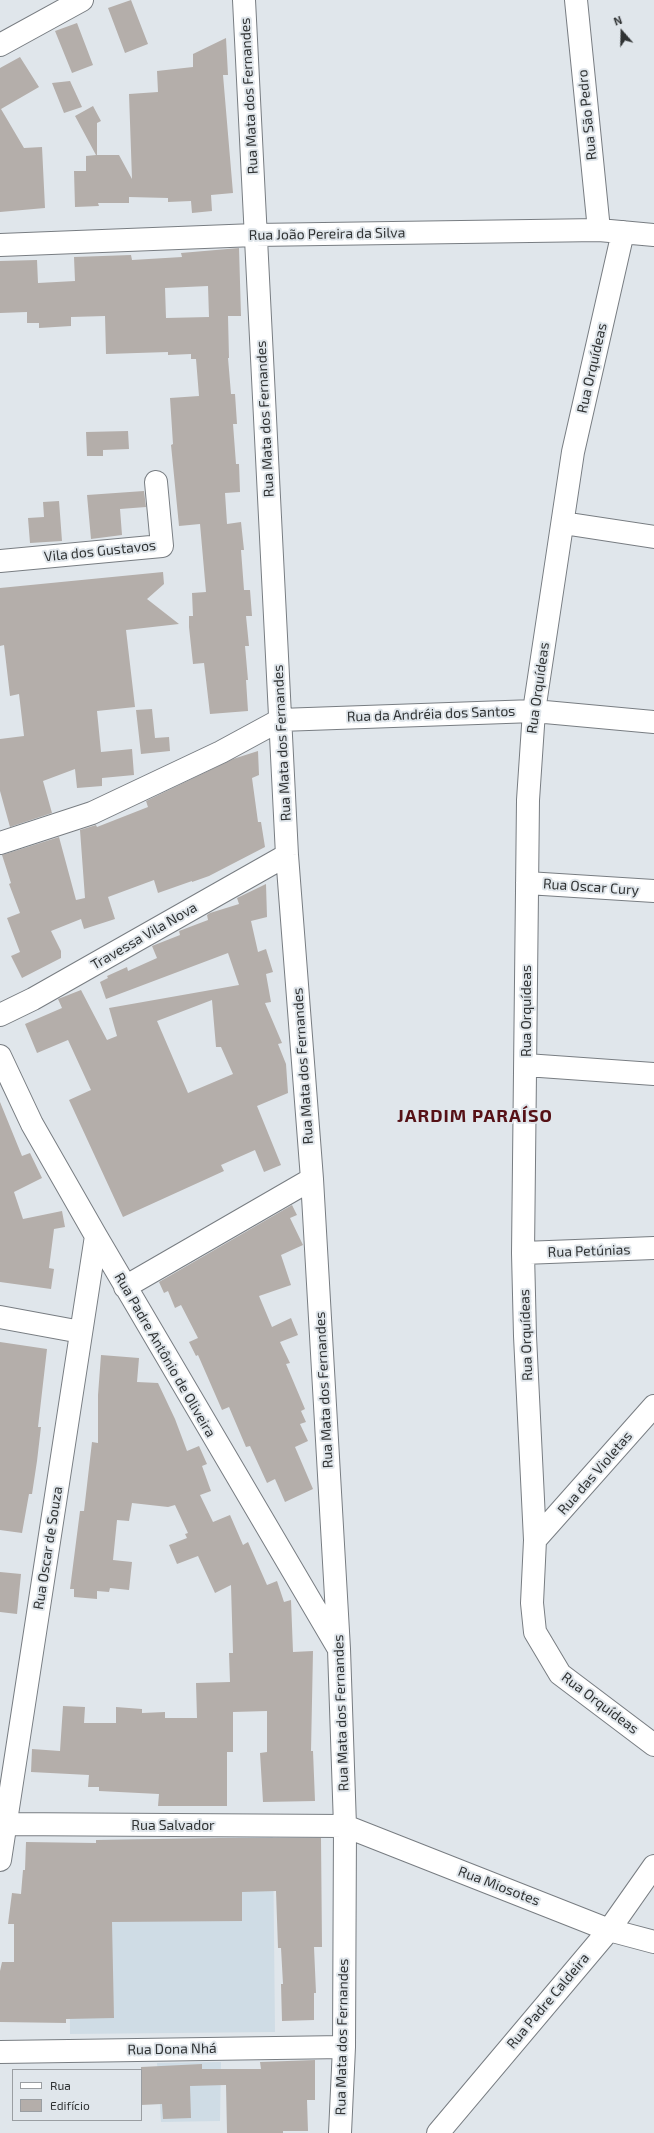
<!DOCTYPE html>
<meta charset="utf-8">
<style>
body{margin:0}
#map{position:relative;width:654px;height:2133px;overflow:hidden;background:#e0e6eb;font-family:"Exo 2",sans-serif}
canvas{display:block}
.legend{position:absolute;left:12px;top:2069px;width:130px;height:52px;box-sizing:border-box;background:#e0e6eb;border:1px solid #9a9ea2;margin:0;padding:5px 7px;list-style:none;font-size:12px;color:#303334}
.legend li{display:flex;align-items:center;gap:8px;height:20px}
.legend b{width:20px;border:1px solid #9a9ea2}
.north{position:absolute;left:602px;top:12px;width:40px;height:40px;-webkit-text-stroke:3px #e0e6eb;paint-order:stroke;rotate:340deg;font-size:11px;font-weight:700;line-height:16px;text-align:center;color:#303334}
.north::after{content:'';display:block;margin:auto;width:14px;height:18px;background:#303334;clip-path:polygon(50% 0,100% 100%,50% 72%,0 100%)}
</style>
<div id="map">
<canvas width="654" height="2133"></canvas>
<ul class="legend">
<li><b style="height:5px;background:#fff"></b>Rua</li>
<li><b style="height:11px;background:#b4aeaa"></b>Edifício</li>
</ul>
<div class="north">N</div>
</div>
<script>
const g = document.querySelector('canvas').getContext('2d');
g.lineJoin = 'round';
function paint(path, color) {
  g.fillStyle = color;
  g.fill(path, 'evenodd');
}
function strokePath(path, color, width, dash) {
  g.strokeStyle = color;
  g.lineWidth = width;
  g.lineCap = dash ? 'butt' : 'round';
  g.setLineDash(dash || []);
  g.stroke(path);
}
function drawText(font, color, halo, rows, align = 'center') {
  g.font = font + ' "Exo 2",sans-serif';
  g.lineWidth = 4;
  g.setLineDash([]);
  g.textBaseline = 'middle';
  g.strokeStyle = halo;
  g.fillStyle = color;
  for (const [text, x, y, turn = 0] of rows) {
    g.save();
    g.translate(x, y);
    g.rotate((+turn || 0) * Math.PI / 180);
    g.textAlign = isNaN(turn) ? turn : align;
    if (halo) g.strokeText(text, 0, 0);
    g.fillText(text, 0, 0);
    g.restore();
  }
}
paint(new Path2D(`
 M 273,1837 L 275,2032 L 70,2034 L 69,1891 L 96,1891 L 96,1840 Z
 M 221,2062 L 220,2121 L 161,2122 L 157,2063 Z`), '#cfdce5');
paint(new Path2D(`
 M 131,0 L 148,44 L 125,53 L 108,8 Z
 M 77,23 L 93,65 L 72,73 L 55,31 Z
 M 226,38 L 228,75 L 223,75 L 233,193 L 211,195 L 212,211 L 192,213 L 191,201 L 168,202 L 168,198 L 129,197 L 129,203 L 98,203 L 99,206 L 75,207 L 74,171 L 86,171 L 86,156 L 96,155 L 75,116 L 93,106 L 101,121 L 97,123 L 97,155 L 119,155 L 132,179 L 129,94 L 158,92 L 157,71 L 193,67 L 193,54 Z
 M 20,57 L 39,87 L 1,109 L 24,148 L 42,147 L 45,208 L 0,212 L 0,68 Z
 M 70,81 L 82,107 L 64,113 L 52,83 Z
 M 239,248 L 241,316 L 228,316 L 229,358 L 228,358 L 231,394 L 235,394 L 237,424 L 233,424 L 236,464 L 239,464 L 240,492 L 225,493 L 227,524 L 241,522 L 244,550 L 241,550 L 244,590 L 250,590 L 252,616 L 246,616 L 249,646 L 245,646 L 248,680 L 246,680 L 248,711 L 210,714 L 204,663 L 193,664 L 189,627 L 189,616 L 193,616 L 192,593 L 206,592 L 200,524 L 179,526 L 171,445 L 173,444 L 170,398 L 199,396 L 196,359 L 191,359 L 191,354 L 168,355 L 168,352 L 106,354 L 105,316 L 71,317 L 71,326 L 39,328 L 39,323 L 27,323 L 27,312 L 0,313 L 0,261 L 37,260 L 38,283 L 75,281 L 74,257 L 131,255 L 132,260 L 182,257 L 181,253 ZM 208,286 L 209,317 L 166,318 L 165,288 Z
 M 128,431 L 129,449 L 103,450 L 103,456 L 87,456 L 86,432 Z
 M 144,491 L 146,507 L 120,509 L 122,535 L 91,539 L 87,495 Z
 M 59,501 L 62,541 L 30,543 L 28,518 L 44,517 L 43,502 Z
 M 163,572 L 164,584 L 147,599 L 179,624 L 126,630 L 135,707 L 97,711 L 101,752 L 132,749 L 134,775 L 102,778 L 102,786 L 77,788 L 75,769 L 43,781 L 52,813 L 10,827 L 0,791 L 0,739 L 24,736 L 19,694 L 10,696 L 4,645 L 0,646 L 0,588 Z
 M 152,709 L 155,738 L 169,737 L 170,751 L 141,754 L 136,710 Z
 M 258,751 L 259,775 L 252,778 L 258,822 L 261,822 L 265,847 L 209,876 L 192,882 L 192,881 L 158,893 L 154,880 L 108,897 L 115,919 L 84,929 L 81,919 L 51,931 L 61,951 L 61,958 L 22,978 L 11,956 L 20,952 L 7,918 L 20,913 L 9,884 L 11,883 L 2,855 L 59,837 L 76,900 L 85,898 L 80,830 L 96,825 L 97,827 L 148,807 L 146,801 L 233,759 Z
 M 266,884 L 267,917 L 251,921 L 258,952 L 266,949 L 273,972 L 266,974 L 271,1002 L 265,1003 L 282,1043 L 278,1044 L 286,1064 L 288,1093 L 257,1106 L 281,1165 L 264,1172 L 255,1150 L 221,1165 L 224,1171 L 123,1217 L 69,1100 L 91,1090 L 68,1040 L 37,1053 L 25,1024 L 62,1008 L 58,999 L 81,990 L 107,1040 L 117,1036 L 109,1008 L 239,985 L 228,953 L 106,999 L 100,982 L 108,978 L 107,976 L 127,967 L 128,971 L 157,958 L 152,946 L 180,935 L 179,931 L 208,920 L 207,915 L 210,913 L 239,904 L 237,898 ZM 212,1000 L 216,1047 L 221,1047 L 233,1074 L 188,1093 L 157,1021 Z
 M 0,1102 L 22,1156 L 30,1153 L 42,1178 L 14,1192 L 23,1219 L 62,1211 L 65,1227 L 54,1229 L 49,1268 L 54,1269 L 51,1289 L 0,1282 Z
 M 292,1205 L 297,1215 L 290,1218 L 303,1245 L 281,1255 L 291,1285 L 259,1296 L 272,1327 L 291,1318 L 298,1335 L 280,1342 L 290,1363 L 286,1364 L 305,1409 L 301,1411 L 306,1422 L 300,1424 L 308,1441 L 295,1447 L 313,1489 L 285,1502 L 275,1479 L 267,1483 L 250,1446 L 246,1447 L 229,1407 L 222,1410 L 198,1355 L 196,1356 L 189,1342 L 198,1338 L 181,1305 L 175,1308 L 168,1291 L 164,1293 L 159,1282 Z
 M 0,1342 L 47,1349 L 38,1427 L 41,1427 L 37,1461 L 32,1494 L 29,1494 L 22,1533 L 0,1530 Z
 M 101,1355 L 139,1358 L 137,1382 L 158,1383 L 175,1419 L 187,1451 L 199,1446 L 207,1464 L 202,1466 L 211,1491 L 200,1495 L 213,1522 L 230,1515 L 243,1545 L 248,1542 L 267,1585 L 277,1581 L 284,1602 L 291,1600 L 293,1652 L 313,1651 L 311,1751 L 313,1751 L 315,1801 L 263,1802 L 260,1753 L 267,1752 L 267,1711 L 233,1712 L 233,1752 L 227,1752 L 227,1806 L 158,1806 L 159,1794 L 99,1791 L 99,1787 L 88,1787 L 89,1775 L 31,1772 L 32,1749 L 60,1751 L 63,1706 L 85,1707 L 84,1723 L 116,1723 L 116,1707 L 142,1709 L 142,1713 L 165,1712 L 165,1718 L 197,1718 L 196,1683 L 230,1682 L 229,1653 L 233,1653 L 231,1585 L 215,1593 L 198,1556 L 177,1564 L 169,1545 L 187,1538 L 185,1534 L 188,1533 L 175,1505 L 168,1507 L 132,1503 L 129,1521 L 117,1520 L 113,1560 L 132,1562 L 129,1590 L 110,1588 L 109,1592 L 97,1591 L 97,1599 L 74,1597 L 74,1589 L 70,1589 L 80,1511 L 84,1511 L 92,1442 L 98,1443 L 98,1395 Z
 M 0,1572 L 21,1574 L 17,1614 L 0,1612 Z
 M 219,1838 L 321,1838 L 322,1947 L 314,1947 L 316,1993 L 314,1993 L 314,2020 L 282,2021 L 281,1984 L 283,1984 L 281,1948 L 278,1948 L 276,1891 L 242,1892 L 242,1921 L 112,1922 L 114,2018 L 66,2019 L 66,2023 L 0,2022 L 0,1971 L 2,1962 L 14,1962 L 14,1924 L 8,1924 L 12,1893 L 21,1894 L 23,1870 L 25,1870 L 26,1842 L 96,1843 L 96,1840 Z
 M 315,2060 L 315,2100 L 307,2100 L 308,2131 L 283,2131 L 283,2133 L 227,2133 L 226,2085 L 190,2086 L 191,2118 L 163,2119 L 162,2104 L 141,2105 L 141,2067 L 202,2064 L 202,2069 L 261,2069 L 260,2062 Z`), '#b4aeaa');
const street = new Path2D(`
 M 244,0 L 287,855 L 312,1179 L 339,1649 L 345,1826 L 344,2047 L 340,2133
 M 576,0 L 599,230
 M 0,45 L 82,0
 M 623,232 L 573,452 L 534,711 L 528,800 L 523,1253 L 525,1336 L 535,1540 L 532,1603 L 535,1632 L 560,1674 L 654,1745
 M 0,245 L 255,235 L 599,230 L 654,235
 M 563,523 L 654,537
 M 0,561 L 162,546 L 156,482
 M 0,843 L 92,813 L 221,752 L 280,720 L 534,711 L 654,722
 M 527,883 L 654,891
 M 0,1015 L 33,999 L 287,855
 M 0,1056 L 32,1124 L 96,1236 L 337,1646
 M 526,1065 L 654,1074
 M 523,1253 L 654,1248
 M 125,1287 L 312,1179
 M 0,1317 L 81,1332
 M 535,1540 L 654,1406
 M 0,1824 L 345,1826 L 609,1930 L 654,1942
 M 0,1860 L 96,1236
 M 0,2052 L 344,2047
 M 438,2133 L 609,1930 L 654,1866`);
strokePath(street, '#787d82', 24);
strokePath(street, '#fff', 22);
drawText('14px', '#303334', '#e0e6eb', [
 ["Rua Mata dos Fernandes",249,96,-93],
 ["Rua São Pedro",587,115,-96],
 ["Rua João Pereira da Silva",327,234,-1],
 ["Rua Orquídeas",592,368,-77],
 ["Rua Mata dos Fernandes",265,419,-93],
 ["Vila dos Gustavos",100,551,-6],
 ["Rua Orquídeas",538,688,-82],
 ["Rua da Andréia dos Santos",431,714,-2],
 ["Rua Mata dos Fernandes",282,743,-93],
 ["Rua Oscar Cury",591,887,4],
 ["Travessa Vila Nova",144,936,-30],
 ["Rua Orquídeas",526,1011,-90],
 ["Rua Mata dos Fernandes",303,1066,-94],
 ["Rua Petúnias",589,1251,-2],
 ["Rua Orquídeas",526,1335,-92],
 ["Rua Padre Antônio de Oliveira",165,1355,60],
 ["Rua Mata dos Fernandes",324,1390,-93],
 ["Rua das Violetas",595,1473,-49],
 ["Rua Oscar de Souza",48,1548,-81],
 ["Rua Orquídeas",600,1703,37],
 ["Rua Mata dos Fernandes",341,1713,-92],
 ["Rua Salvador",173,1825],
 ["Rua Miosotes",499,1886,21],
 ["Rua Padre Caldeira",548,2001,-50],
 ["Rua Mata dos Fernandes",342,2037,-89],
 ["Rua Dona Nhá",172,2049,-1]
]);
g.letterSpacing = '1px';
drawText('bold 18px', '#561116', '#e0e6eb', [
 ["JARDIM PARAÍSO",475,1116]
]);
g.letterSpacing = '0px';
</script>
